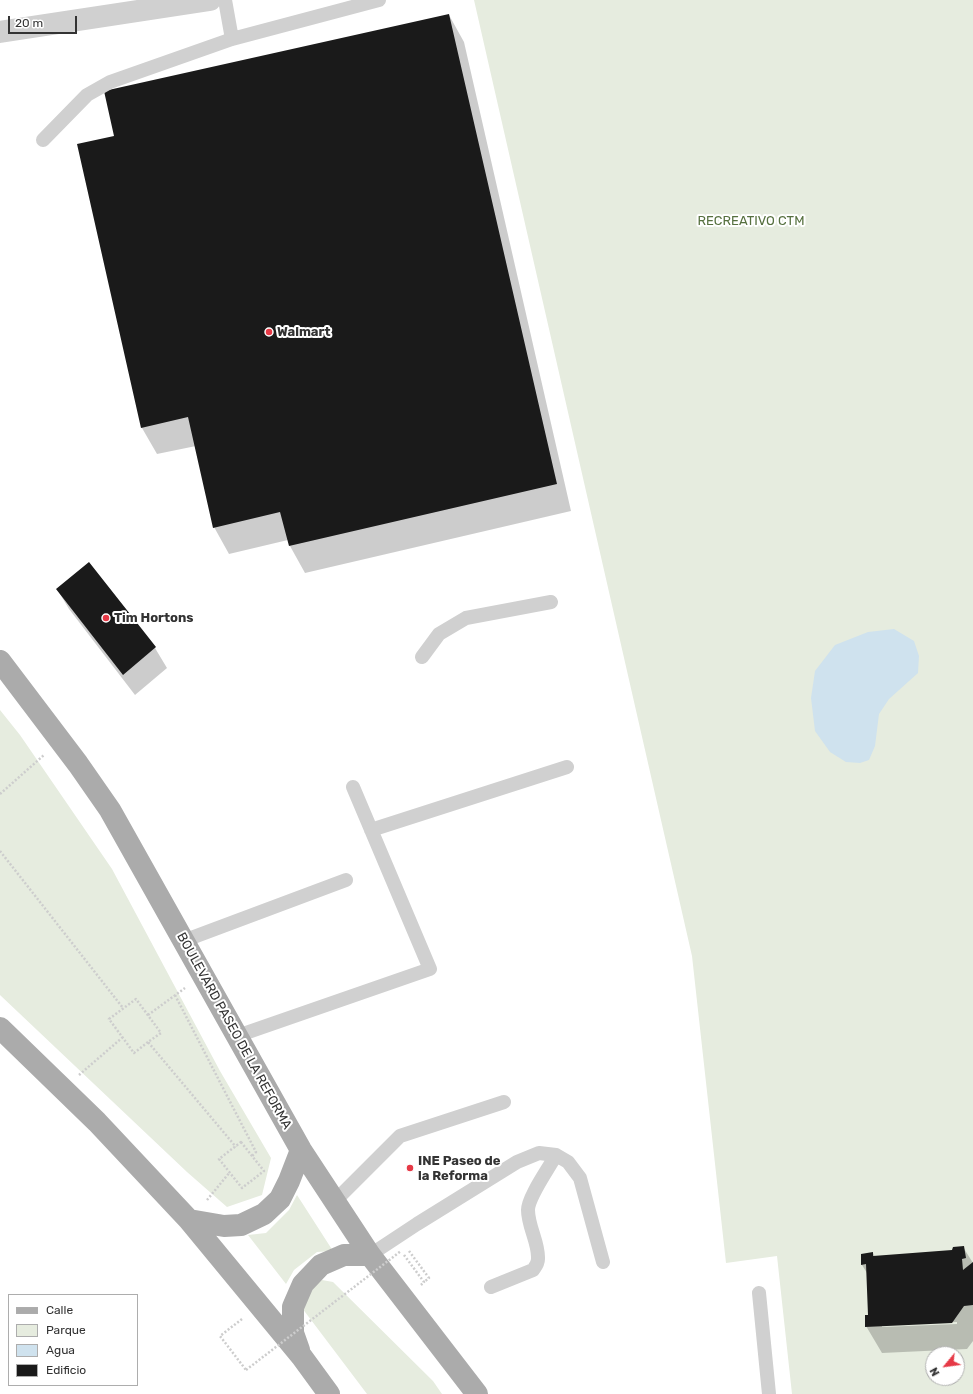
<!DOCTYPE html>
<style>
body{margin:0}
#map{position:relative;width:973px;height:1394px;overflow:hidden;background:#fff;font-family:Rubik,sans-serif}
canvas{display:block}
.legend{position:absolute;left:8px;top:1294px;width:130px;height:92px;box-sizing:border-box;background:#fff;border:1px solid #adadad;margin:0;padding:5px 7px;list-style:none;font-size:12px;color:#333}
.legend li{display:flex;align-items:center;gap:8px;height:20px}
.legend b{width:20px;border:1px solid #adadad}
.north{position:absolute;left:925px;top:1346px;width:40px;height:40px;box-sizing:border-box;background:#fff;border:1px solid #adadad;border-radius:50%;rotate:241deg;font-size:11px;font-weight:700;line-height:16px;text-align:center;color:#333}
.north::after{content:'';display:block;margin:auto;width:14px;height:18px;background:#e63946;clip-path:polygon(50% 0,100% 100%,50% 72%,0 100%)}
.scale{position:absolute;left:8px;top:16px;width:69px;height:18px;box-sizing:border-box;border:2px solid #333;border-top:0;padding-left:5px;font-size:12px;line-height:14px;white-space:nowrap;color:#333;-webkit-text-stroke:3px #fff;paint-order:stroke}
</style>
<div id="map">
<canvas width="973" height="1394"></canvas>
<ul class="legend">
<li><b style="height:5px;background:#ababab"></b>Calle</li>
<li><b style="height:11px;background:#e6ecdf"></b>Parque</li>
<li><b style="height:11px;background:#cfe2ee"></b>Agua</li>
<li><b style="height:11px;background:#1a1a1a"></b>Edificio</li>
</ul>
<div class="north">N</div>
<div class="scale">20 m</div>
</div>
<script>
const g = document.querySelector('canvas').getContext('2d');
g.lineJoin = 'round';
function paint(path, color) {
  g.fillStyle = color;
  g.fill(path, 'evenodd');
}
function strokePath(path, color, width, dash) {
  g.strokeStyle = color;
  g.lineWidth = width;
  g.lineCap = dash ? 'butt' : 'round';
  g.setLineDash(dash || []);
  g.stroke(path);
}
function drawText(font, color, halo, rows, align = 'center') {
  g.font = font + ' Rubik,sans-serif';
  g.lineWidth = 4;
  g.setLineDash([]);
  g.textBaseline = 'middle';
  g.strokeStyle = halo;
  g.fillStyle = color;
  for (const [text, x, y, turn = 0] of rows) {
    g.save();
    g.translate(x, y);
    g.rotate((+turn || 0) * Math.PI / 180);
    g.textAlign = isNaN(turn) ? turn : align;
    if (halo) g.strokeText(text, 0, 0);
    g.fillText(text, 0, 0);
    g.restore();
  }
}
paint(new Path2D(`
 M 474,0 L 973,0 L 973,1394 L 792,1394 L 777,1256 L 726,1263 L 692,956 ZM 933,1354 L 957,1354 L 957,1378 L 933,1378 Z
 M 0,710 L 20,735 L 112,869 L 220,1071 L 271,1158 L 262,1195 L 227,1207 L 187,1172 L 0,995 Z
 M 297,1195 L 333,1251 L 317,1252 L 294,1270 L 286,1284 L 248,1235 L 266,1233 L 289,1210 Z
 M 322,1280 L 333,1282 L 433,1381 L 442,1394 L 367,1394 L 299,1304 L 310,1286 Z`), '#e6ecdf');
paint(new Path2D(`
 M 894,629 L 914,641 L 919,656 L 918,673 L 889,699 L 879,714 L 875,746 L 869,760 L 860,763 L 846,762 L 830,752 L 815,731 L 811,698 L 815,671 L 835,645 L 868,632 Z`), '#cfe2ee');
paint(new Path2D(`
 M 449,15 L 464,42 L 571,511 L 305,573 L 290,546 L 288,540 L 229,554 L 214,527 L 196,446 L 157,454 L 142,428 L 115,136 Z
 M 89,563 L 155,648 L 167,668 L 135,695 L 69,609 L 57,589 Z
 M 963,1247 L 973,1263 L 973,1341 L 967,1349 L 882,1353 L 866,1326 L 870,1316 L 867,1273 L 862,1265 L 862,1255 L 873,1253 L 875,1257 L 953,1251 ZM 957,1322 L 957,1324 L 882,1327 L 882,1325 Z`), '#0003');
paint(new Path2D(`
 M 449,14 L 557,484 L 289,546 L 280,512 L 213,528 L 188,417 L 141,428 L 77,144 L 114,136 L 104,91 Z
 M 89,562 L 156,647 L 123,675 L 56,589 Z
 M 964,1246 L 966,1258 L 962,1259 L 963,1270 L 973,1262 L 973,1305 L 964,1306 L 952,1323 L 865,1327 L 865,1315 L 868,1315 L 866,1264 L 861,1265 L 861,1254 L 873,1252 L 873,1256 L 952,1250 L 953,1247 Z`), '#1a1a1a');
strokePath(new Path2D(`
 M 0,794 L 44,755
 M 0,851 L 123,1008
 M 175,995 L 256,1152 L 252,1156
 M 148,1015 L 185,988
 M 148,1042 L 134,1053 L 109,1019 L 136,999 L 161,1033 L 148,1042 L 236,1147
 M 79,1075 L 123,1037
 M 241,1142 L 264,1171 L 242,1188 L 219,1159 Z
 M 207,1200 L 230,1172
 M 409,1251 L 429,1278 L 424,1282
 M 404,1255 L 424,1282 L 421,1285
 M 242,1319 L 220,1336 L 246,1370`), '#cdcdcd', 2.5, [2, 2]);
strokePath(new Path2D(`
 M 225,0 L 232,39
 M 43,140 L 87,95 L 110,82 L 232,39 L 379,0
 M 422,657 L 439,634 L 466,618 L 551,602
 M 371,830 L 567,767
 M 183,941 L 346,880
 M 237,1036 L 430,969 L 353,787
 M 335,1201 L 400,1136 L 504,1102
 M 370,1255 L 417,1224 L 517,1162 L 539,1153 L 556,1155 L 568,1162 L 580,1178 L 603,1262
 M 491,1287 L 533,1270 C 535,1267 538,1264 538,1259 C 539,1243 528,1227 528,1210 C 528,1197 549,1168 556,1155
 M 759,1293 L 769,1394`), '#d0d0d0', 14);
strokePath(new Path2D(`
 M 0,32 L 210,0`), '#d0d0d0', 22);
strokePath(new Path2D(`
 M 0,661 L 78,764 L 110,810 L 301,1150 L 370,1255 L 477,1394
 M 0,1028 L 97,1122 L 189,1220 L 302,1357 L 329,1394
 M 189,1220 L 224,1226 L 241,1225 L 264,1214 L 280,1199 L 289,1181 L 301,1150
 M 299,1350 L 293,1333 L 293,1307 L 303,1284 L 321,1265 L 344,1255 L 370,1255`), '#ababab', 22);
strokePath(new Path2D(`
 M 246,1370 L 401,1251`), '#cdcdcd', 2.5, [2, 2]);
for (const [x, y, r, color] of [
 [269,332,4,"#e63946"],
 [106,618,4,"#e63946"],
 [410,1168,4,"#e63946"]
]) {
  const dot = new Path2D();
  dot.arc(x, y, r, 0, 2 * Math.PI);
  g.fillStyle = color;
  g.fill(dot);
  strokePath(dot, '#fff', 1.5);
}
drawText('13px', '#56703f', '#fff', [
 ["RECREATIVO CTM",751,221]
]);
drawText('bold 13px', '#333', '#fff', [
 ["Walmart",277,332],
 ["Tim Hortons",114,618],
 ["INE Paseo de",418,1161],
 ["la Reforma",418,1176]
], 'left');
drawText('13px', '#333', '#fff', [
 ["BOULEVARD PASEO DE LA REFORMA",234,1031,61]
]);
</script>
